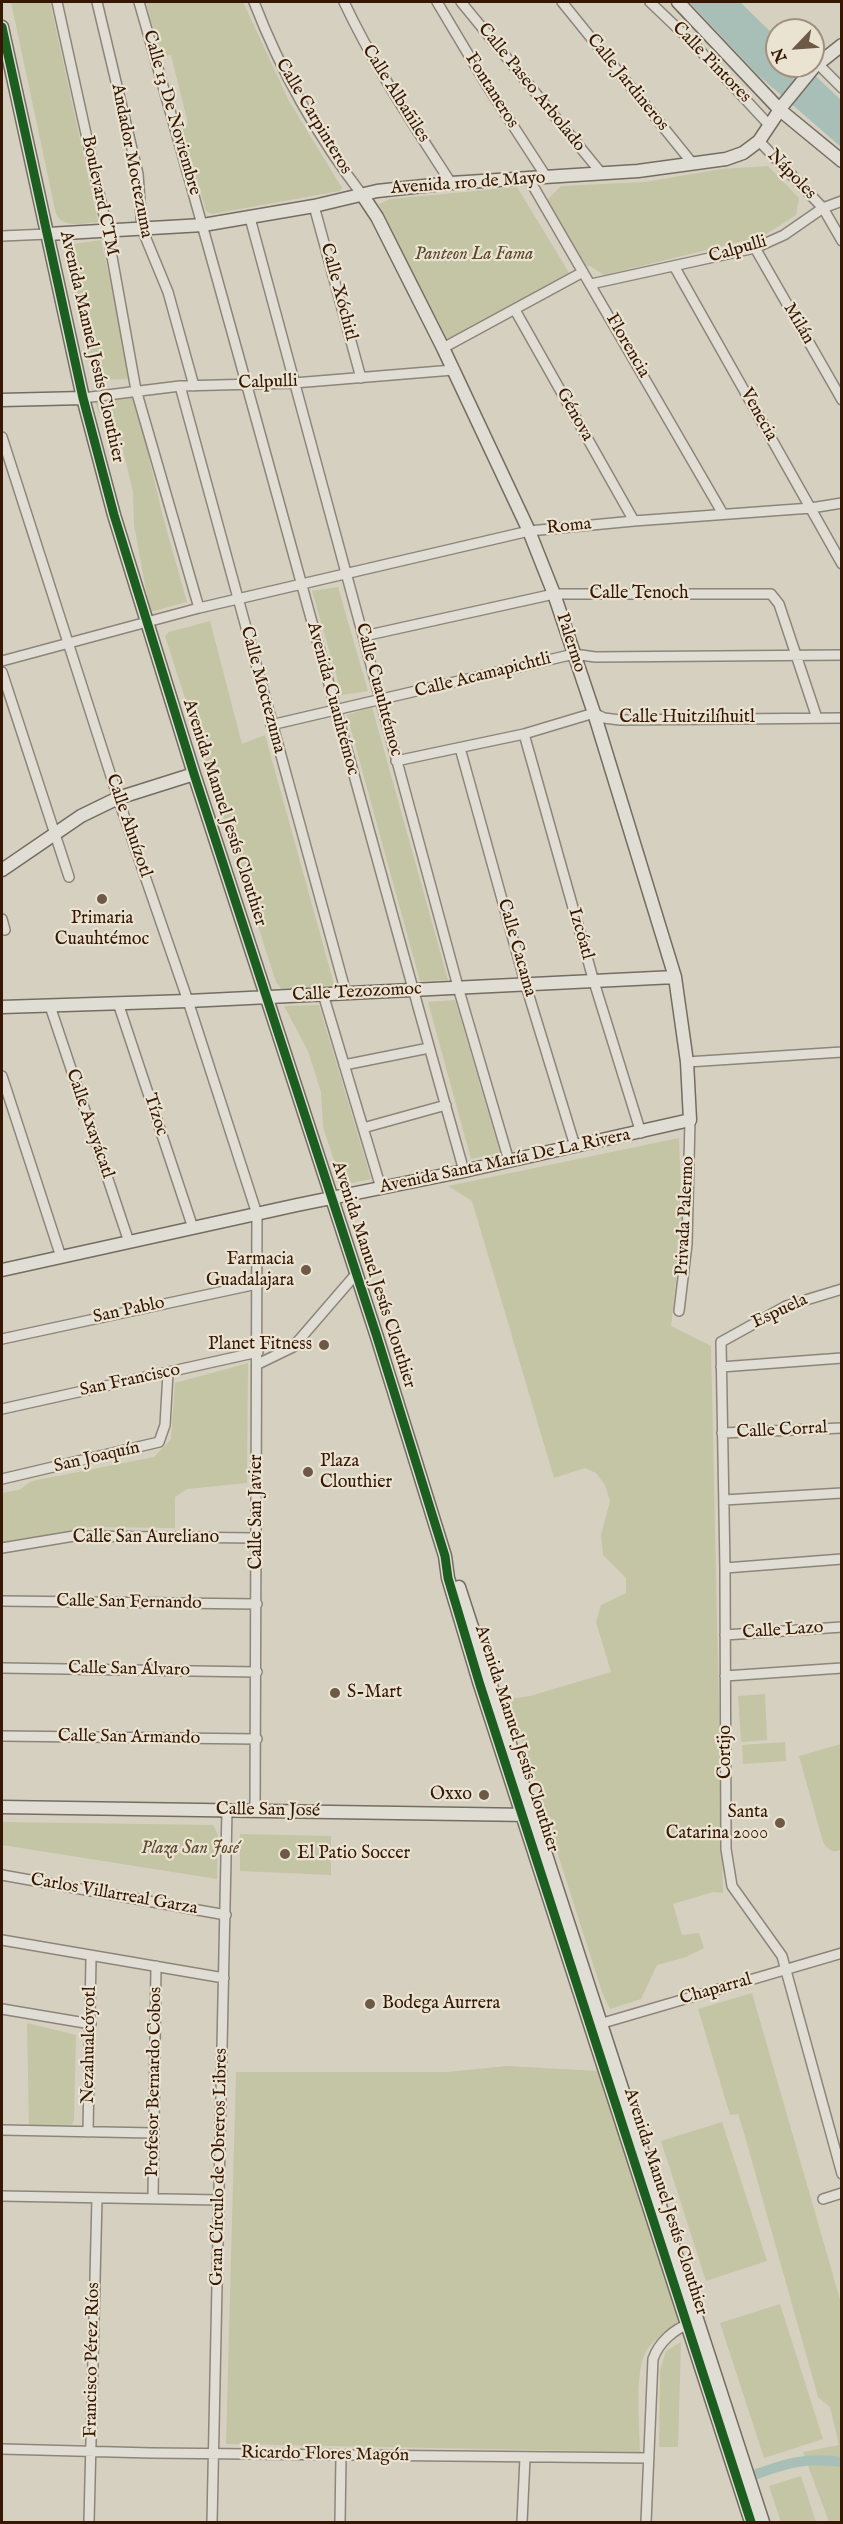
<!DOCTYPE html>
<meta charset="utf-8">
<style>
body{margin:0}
#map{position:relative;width:843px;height:2524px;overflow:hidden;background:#d6d0c1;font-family:"IM FELL English",serif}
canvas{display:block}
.frame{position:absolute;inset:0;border:3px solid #361704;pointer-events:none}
.north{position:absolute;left:765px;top:18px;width:60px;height:60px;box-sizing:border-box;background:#eae3d1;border:2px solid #a2917f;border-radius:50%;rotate:245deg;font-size:16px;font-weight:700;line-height:24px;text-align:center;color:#361704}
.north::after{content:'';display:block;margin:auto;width:21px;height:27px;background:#6e5846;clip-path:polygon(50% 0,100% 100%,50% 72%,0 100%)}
</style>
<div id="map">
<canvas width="843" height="2524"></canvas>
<div class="frame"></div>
<div class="north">N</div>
</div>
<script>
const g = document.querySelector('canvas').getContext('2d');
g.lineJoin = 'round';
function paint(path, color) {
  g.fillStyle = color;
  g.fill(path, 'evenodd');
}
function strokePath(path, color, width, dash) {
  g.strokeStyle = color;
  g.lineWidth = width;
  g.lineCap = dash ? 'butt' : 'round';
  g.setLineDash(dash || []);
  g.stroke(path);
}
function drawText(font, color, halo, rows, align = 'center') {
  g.font = font + ' "IM FELL English",serif';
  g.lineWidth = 4.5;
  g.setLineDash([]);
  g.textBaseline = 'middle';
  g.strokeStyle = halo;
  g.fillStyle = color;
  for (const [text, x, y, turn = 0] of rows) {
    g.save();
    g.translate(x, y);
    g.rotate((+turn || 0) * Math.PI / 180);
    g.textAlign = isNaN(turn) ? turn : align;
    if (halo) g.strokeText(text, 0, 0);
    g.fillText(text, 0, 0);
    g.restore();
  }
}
paint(new Path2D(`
 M 11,2 L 50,2 L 98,222 C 84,223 64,229 56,214 Z
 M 146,2 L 243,2 L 289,101 L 342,188 L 340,191 L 212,214 L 206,211 L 181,127 L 188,124 L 171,55 L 161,57 Z
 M 768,166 L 799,198 L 796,215 L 765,235 L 752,239 L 604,275 L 590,266 L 586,266 L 547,200 L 561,186 L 645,182 L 721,169 Z
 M 517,187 L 571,276 L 447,342 L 379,204 L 390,199 Z
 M 101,240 L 132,379 L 97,380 L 93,377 L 67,260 L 68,248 L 74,244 Z
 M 135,398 L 163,517 L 187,602 L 150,612 L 134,525 L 133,492 L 122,446 L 98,411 L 95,400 Z
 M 338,587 L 368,691 L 342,695 L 312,591 Z
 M 210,621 L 242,744 L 265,735 L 335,988 L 281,989 L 276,982 L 165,636 L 169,632 Z
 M 372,707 L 448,980 L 420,981 L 347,715 Z
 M 455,1000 L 500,1153 L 471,1159 L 428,1002 Z
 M 319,1005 L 371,1179 L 342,1185 L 323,1127 L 321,1092 L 308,1051 L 284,1006 Z
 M 679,1138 L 682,1226 L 671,1326 L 711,1346 L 723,1893 L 713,1892 L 673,1904 L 682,1935 L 699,1933 L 704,1948 L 686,1957 L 657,1965 L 641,1999 L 610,2009 L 603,1995 L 508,1699 L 530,1696 L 611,1672 L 596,1622 L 601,1605 L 626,1593 L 626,1578 L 603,1555 L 601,1535 L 610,1501 L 605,1485 L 596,1473 L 585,1468 L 554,1478 L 472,1201 L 448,1186 Z
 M 248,1363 L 247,1483 L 187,1489 L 175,1497 L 175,1528 L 88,1527 L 2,1544 L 2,1493 L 19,1490 L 32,1481 L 154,1457 L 171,1439 L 175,1383 Z
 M 765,1694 L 767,1740 L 741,1742 L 738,1696 Z
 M 785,1742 L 786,1761 L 743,1764 L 742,1745 Z
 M 841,1744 L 841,1850 C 832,1853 828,1850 823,1842 L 799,1756 Z
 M 2,1822 L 213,1825 L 218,1835 L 217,1879 L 2,1845 Z
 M 240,1834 L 331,1836 L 331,1875 L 240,1871 Z
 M 752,1993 L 841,2303 L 841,2522 L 829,2522 L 803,2452 L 839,2445 L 830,2407 L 818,2397 L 744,2133 L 738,2114 L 730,2115 L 698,2009 Z
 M 27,2023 L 76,2035 L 74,2120 L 72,2125 L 29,2125 Z
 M 507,2066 L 599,2071 L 679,2319 C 675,2327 656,2338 648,2348 C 633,2370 640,2425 640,2452 L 226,2444 L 236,2072 L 447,2072 Z
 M 722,2122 L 767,2261 L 706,2281 L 661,2141 Z
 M 780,2304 L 823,2439 L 764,2458 L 720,2323 Z
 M 681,2342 L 678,2447 L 659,2447 L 660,2370 L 666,2351 Z
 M 801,2476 L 816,2522 L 781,2522 L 769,2486 Z`), '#c3c5a5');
paint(new Path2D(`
 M 689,2 L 740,2 L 777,38 L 777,66 L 805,66 L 841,100 L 841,147 L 758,75 Z`), '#a7bfb7');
strokePath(new Path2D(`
 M 754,2475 C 787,2463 806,2457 842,2462`), '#a7bfb7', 10);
const street = new Path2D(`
 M 57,2 L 107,229 L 136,390 L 199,608
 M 97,2 L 138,174 L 142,229 L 168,292 L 194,386
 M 139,2 C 251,391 354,782 464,1171
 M 254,2 C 281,72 317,136 363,196
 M 344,2 C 374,66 413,124 451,183
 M 437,2 L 486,84 L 547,178
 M 461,2 L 602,174
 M 562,2 L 693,164
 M 650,2 L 695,45 L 770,126
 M 818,64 L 842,88
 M 759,141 L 823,208 L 842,241
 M 529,179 L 723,514
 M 314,206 L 361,378
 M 250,218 L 460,994 L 509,1161
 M 2,236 L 48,234
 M 755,248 L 842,400
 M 674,266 L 842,564
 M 591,284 L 755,248 L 784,235 L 823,208 L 842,201
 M 515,310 L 634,521
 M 443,348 L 583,272
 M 180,386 L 346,993
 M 83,398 L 180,386 L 294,383 L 453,370
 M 2,437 L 118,798 L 188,1001 L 257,1214 L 255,1811
 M 364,636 L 554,594 L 771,594 L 779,604 L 817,718
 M 2,661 L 199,608 L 529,531 L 634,521 L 811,508 L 842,503
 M 2,672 L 69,877
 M 271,725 L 574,654 L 595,657 L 842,655
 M 524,734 L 594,982 L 641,1133
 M 460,748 L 526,986 L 575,1146
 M 396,761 L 524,734 L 594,713 L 604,718 L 620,720 L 842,718
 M 2,919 L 5,930
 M 323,994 L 381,1188
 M 118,1003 L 193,1228
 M 50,1006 L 129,1242
 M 687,1062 L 842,1052
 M 344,1065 L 429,1048
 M 2,1076 L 61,1257
 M 363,1128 L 446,1105
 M 842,1289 L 786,1306 L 721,1342 L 725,1568 L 726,1849 L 732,1886 L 782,1956 L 842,2174
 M 679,1311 L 687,1244 L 690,1120
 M 2,1339 L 257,1284
 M 258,1364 L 293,1347 L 356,1274
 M 721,1367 L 842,1358
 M 2,1409 L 258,1352
 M 722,1433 L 842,1428
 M 2,1479 L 159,1442 L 165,1425 L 168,1373
 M 724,1500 L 842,1493
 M 2,1548 L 74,1536 L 256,1538
 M 725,1568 L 842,1559
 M 2,1601 L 257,1604
 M 725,1635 L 842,1627
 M 2,1668 L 257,1672
 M 725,1676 L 842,1668
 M 2,1736 L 257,1739
 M 2,1875 L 226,1915
 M 2,1940 L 224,1978
 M 2,2009 L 91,2024
 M 596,2025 L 842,1953
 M 2,2130 L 153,2133
 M 88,2132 L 91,1957
 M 2,2196 L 219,2200
 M 153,2198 L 156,1966
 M 823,2199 L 842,2193
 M 2,2449 L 151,2453 L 649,2458
 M 89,2522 L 97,2198
 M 212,2522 L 227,1810
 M 340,2522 L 341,2456
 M 522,2522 L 525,2458
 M 646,2522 L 653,2359 C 659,2342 674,2329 691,2323`);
const secondary = new Path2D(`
 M 678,2 L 780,110 L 842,161
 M 2,27 L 83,398 L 114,515 L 194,774 L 377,1337 L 445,1556 L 448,1578 L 480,1685 L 751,2522
 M 48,234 L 203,225 L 314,206 L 377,191 L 451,183 L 638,171 L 726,159 L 743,153 L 759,141 L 783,105 L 814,67 L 842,45
 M 2,400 L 83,398
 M 2,870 L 81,816 L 118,798 L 194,774
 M 2,1007 L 188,1001 L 675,977
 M 2,1270 L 297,1205 L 464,1171 L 690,1120 L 687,1062 L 675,977 L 594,713 L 554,594 L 529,531 L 443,348 L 377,217 L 363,196
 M 459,1587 L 763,2522
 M 2,1807 L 529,1815`);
strokePath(street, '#8d857a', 12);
strokePath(secondary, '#756c62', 15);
strokePath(street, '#e0ddd5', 9);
strokePath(secondary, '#e0ddd5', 12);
strokePath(new Path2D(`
 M 2,27 L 83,398 L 114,515 L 194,774 L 377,1337 L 445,1556 L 448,1578 L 480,1685 L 751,2522`), '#1b5e20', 9);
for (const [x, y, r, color] of [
 [102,899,6,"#6e5846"],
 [306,1270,6,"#6e5846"],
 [324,1345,6,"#6e5846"],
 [308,1472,6,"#6e5846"],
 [335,1693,6,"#6e5846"],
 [484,1795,6,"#6e5846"],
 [780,1823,6,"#6e5846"],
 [285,1854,6,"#6e5846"],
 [370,2004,6,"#6e5846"]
]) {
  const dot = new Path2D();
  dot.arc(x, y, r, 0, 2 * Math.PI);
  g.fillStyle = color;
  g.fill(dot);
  strokePath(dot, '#eae3d1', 2);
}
drawText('18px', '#361704', '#eae3d1', [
 ["Calle Pintores",711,63,46],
 ["Calle Jardineros",627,83,51],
 ["Calle Paseo Arbolado",531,88,51],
 ["Fontaneros",491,91,58],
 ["Calle Albañiles",395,94,58],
 ["Calle 13 De Noviembre",171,113,74],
 ["Calle Carpinteros",313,117,59],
 ["Andador Moctezuma",131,161,79],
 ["Nápoles",791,175,46],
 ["Avenida 1ro de Mayo",468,184,-4],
 ["Boulevard CTM",99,196,78],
 ["Calpulli",738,250,-16],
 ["Calle Xóchitl",338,292,75],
 ["Milán",798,324,60],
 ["Florencia",627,346,60],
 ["Avenida Manuel Jesús Clouthier",91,347,77],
 ["Calpulli",268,383,-2],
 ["Génova",574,415,61],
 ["Venecia",758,415,61],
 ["Roma",569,527,-6],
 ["Calle Tenoch",639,594],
 ["Palermo",570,643,72],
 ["Calle Acamapichtli",483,676,-14],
 ["Calle Moctezuma",262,690,75],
 ["Calle Cuauhtémoc",378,690,75],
 ["Avenida Cuauhtémoc",332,699,75],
 ["Calle Huitzilíhuitl",687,718],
 ["Avenida Manuel Jesús Clouthier",224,813,72],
 ["Calle Ahuízotl",128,826,71],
 ["Izcóatl",580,934,74],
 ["Calle Cacama",516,948,74],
 ["Calle Tezozomoc",357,993,-3],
 ["Tízoc",155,1115,72],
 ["Calle Axayácatl",89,1124,71],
 ["Avenida Santa María De La Rivera",505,1162,-12],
 ["Privada Palermo",686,1216,-87],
 ["Avenida Manuel Jesús Clouthier",373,1275,72],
 ["San Pablo",129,1311,-12],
 ["Espuela",780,1312,-25],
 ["San Francisco",130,1381,-12],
 ["Calle Corral",782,1431,-3],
 ["San Joaquín",97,1458,-13],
 ["Calle San Javier",257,1512,-90],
 ["Calle San Aureliano",146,1538],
 ["Calle San Fernando",129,1603,1],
 ["Calle Lazo",783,1631,-4],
 ["Calle San Álvaro",129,1670,1],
 ["Calle San Armando",129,1738,1],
 ["Avenida Manuel Jesús Clouthier",516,1739,72],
 ["Cortijo",726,1752,-90],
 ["Calle San José",268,1811,1],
 ["Carlos Villarreal Garza",114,1895,10],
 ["Chaparral",716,1990,-16],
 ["Nezahualcóyotl",90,2045,-89],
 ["Profesor Bernardo Cobos",155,2082,-89],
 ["Gran Círculo de Obreros Libres",220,2167,-89],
 ["Avenida Manuel Jesús Clouthier",665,2202,72],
 ["Francisco Pérez Ríos",93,2360,-89],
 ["Ricardo Flores Magón",325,2455,1]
]);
drawText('italic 18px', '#5c492d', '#eae3d1', [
 ["Panteon La Fama",474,255],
 ["Plaza San José",190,1849]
]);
drawText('18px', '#361704', '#eae3d1', [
 ["Primaria",102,919,"center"],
 ["Cuauhtémoc",102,940,"center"],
 ["Farmacia",294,1260],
 ["Guadalajara",294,1281],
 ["Planet Fitness",312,1345],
 ["Plaza",320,1462,"left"],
 ["Clouthier",320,1483,"left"],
 ["S-Mart",347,1693,"left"],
 ["Oxxo",472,1795],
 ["Santa",768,1813],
 ["Catarina 2000",768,1834],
 ["El Patio Soccer",297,1854,"left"],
 ["Bodega Aurrera",382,2004,"left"]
], 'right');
</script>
